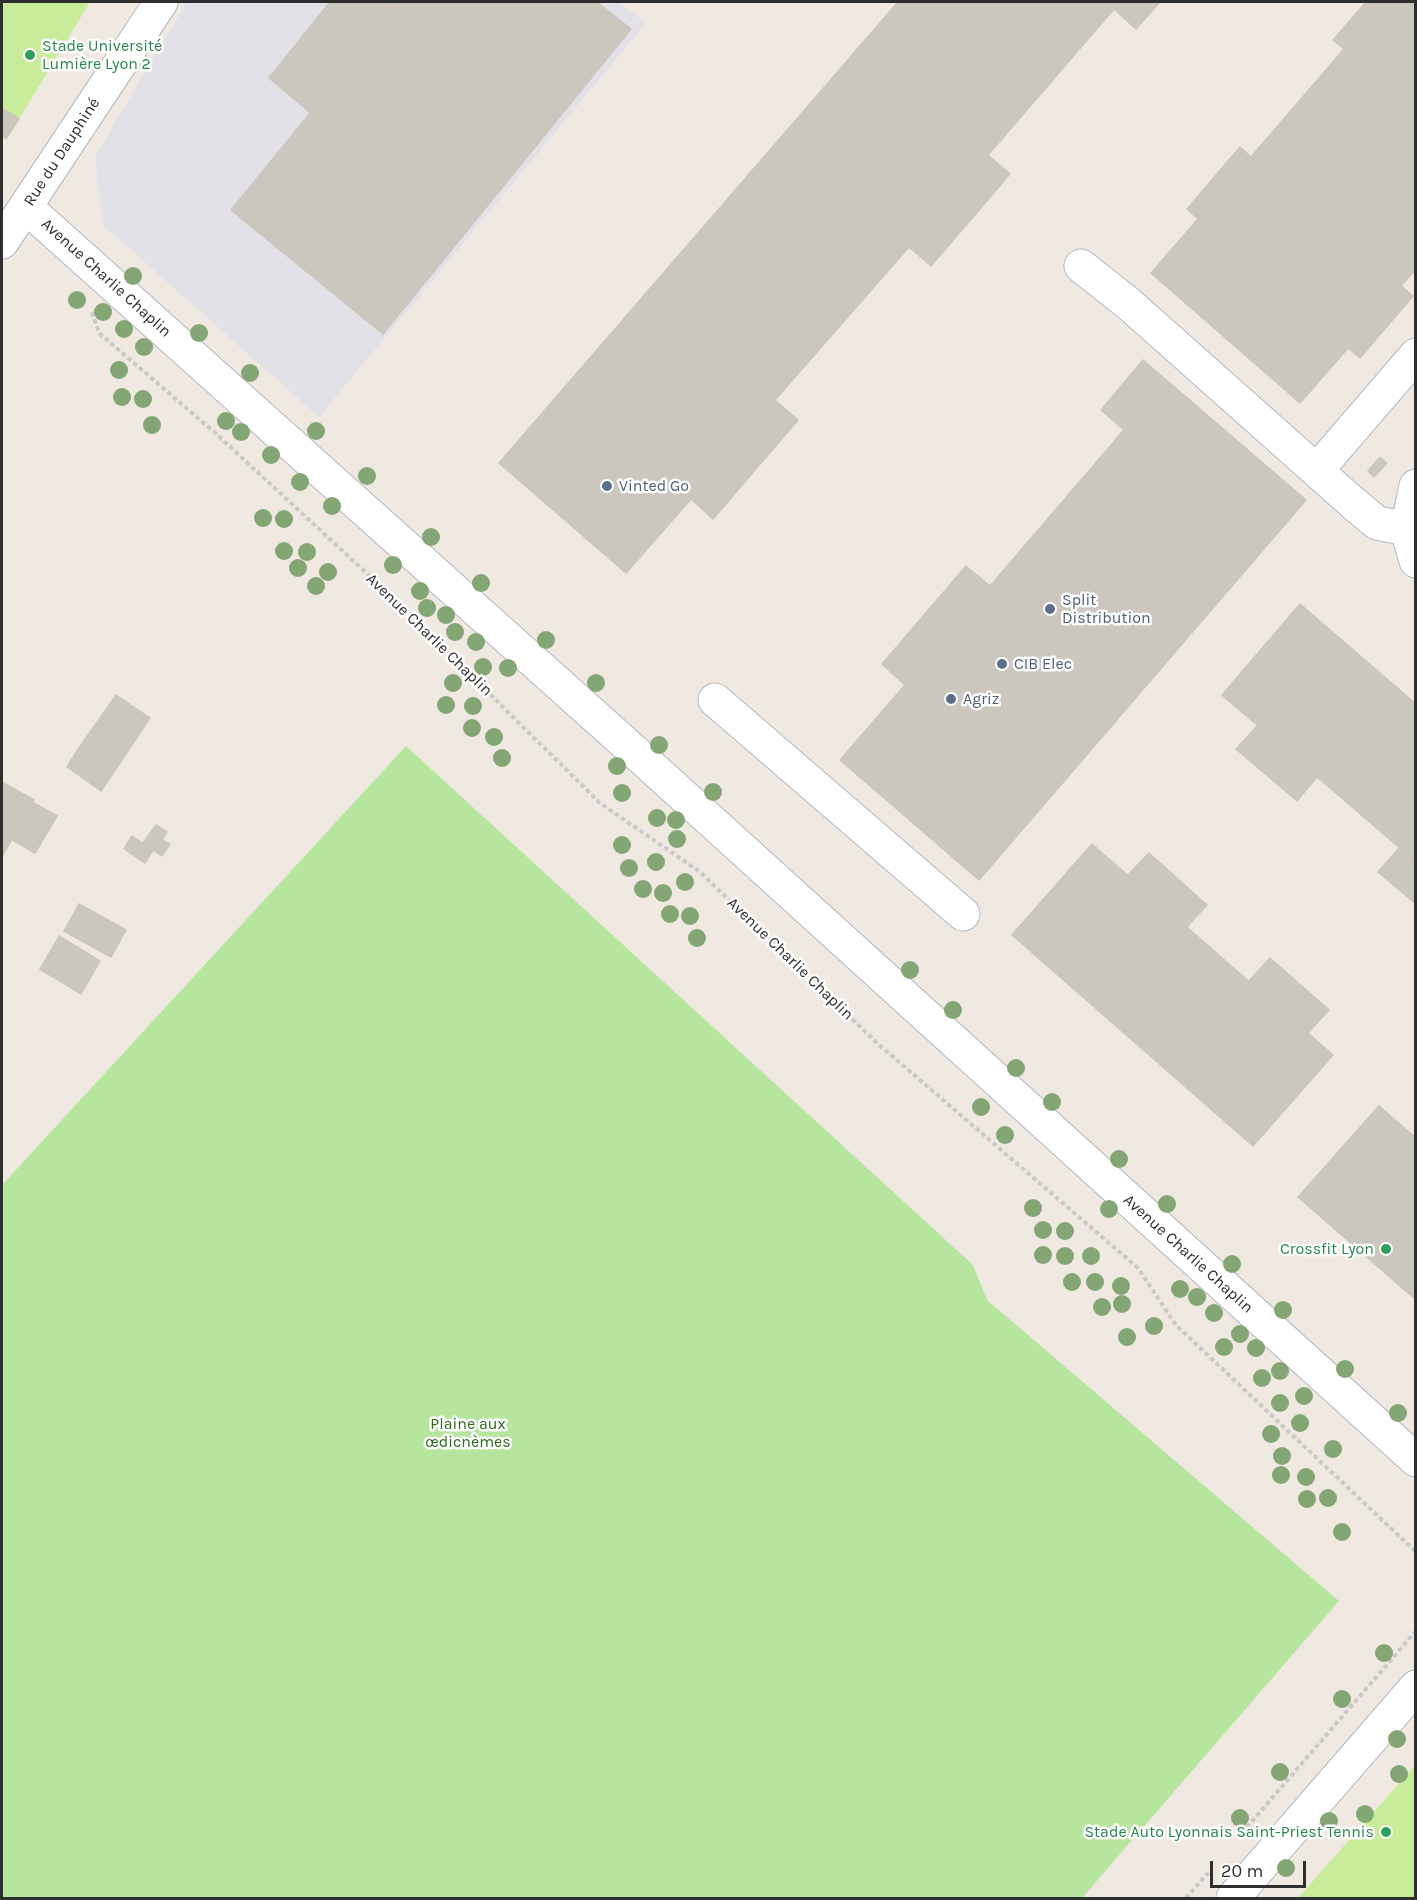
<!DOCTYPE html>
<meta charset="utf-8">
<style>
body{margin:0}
#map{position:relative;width:1417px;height:1900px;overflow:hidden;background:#efe9e1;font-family:Karla,sans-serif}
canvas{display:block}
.frame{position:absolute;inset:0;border:3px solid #2e2e2e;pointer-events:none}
.scale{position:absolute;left:1210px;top:1861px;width:96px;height:27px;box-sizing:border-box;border:3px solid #2e2e2e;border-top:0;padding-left:8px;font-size:18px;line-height:21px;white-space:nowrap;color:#2e2e2e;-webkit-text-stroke:4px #fff;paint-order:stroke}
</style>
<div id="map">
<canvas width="1417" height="1900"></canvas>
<div class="frame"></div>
<div class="scale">20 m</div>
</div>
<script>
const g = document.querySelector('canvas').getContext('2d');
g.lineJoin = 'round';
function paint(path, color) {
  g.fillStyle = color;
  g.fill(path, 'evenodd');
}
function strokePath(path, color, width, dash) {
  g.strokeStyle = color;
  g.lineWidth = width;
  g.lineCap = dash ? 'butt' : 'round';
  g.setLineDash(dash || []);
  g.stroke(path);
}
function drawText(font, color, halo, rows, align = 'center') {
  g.font = font + ' Karla,sans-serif';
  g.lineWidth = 5;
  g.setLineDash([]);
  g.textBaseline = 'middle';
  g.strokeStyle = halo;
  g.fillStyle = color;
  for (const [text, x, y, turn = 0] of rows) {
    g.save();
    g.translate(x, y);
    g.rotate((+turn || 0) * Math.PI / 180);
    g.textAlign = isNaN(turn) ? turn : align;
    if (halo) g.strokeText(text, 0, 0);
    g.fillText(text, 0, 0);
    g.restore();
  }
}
paint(new Path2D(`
 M 187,2 L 618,2 L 646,23 L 319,417 L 103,225 L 95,156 Z`), '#e3e1e8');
paint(new Path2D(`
 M 406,746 L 973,1265 L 987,1300 L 1339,1601 L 1082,1898 L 2,1898 L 2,1185 Z`), '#b6e59e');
paint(new Path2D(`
 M 2,2 L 90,2 L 19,119 L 2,108 Z
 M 1415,1765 L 1415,1898 L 1298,1898 Z`), '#c9ec9a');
const building = new Path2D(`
 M 330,2 L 396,2 L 399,4 L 311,113 L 269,78 Z
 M 401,2 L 597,2 L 631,29 L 383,334 L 231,210 Z
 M 898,2 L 1160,2 L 1136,29 L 1114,9 L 988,155 L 1010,174 L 931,266 L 909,247 L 775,400 L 798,420 L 713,519 L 691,499 L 626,573 L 499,463 Z
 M 1366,2 L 1416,2 L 1416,269 L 1401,286 L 1413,296 L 1360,358 L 1348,348 L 1300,403 L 1151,273 L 1198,219 L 1187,209 L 1240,147 L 1251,157 L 1344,49 L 1333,40 Z
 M 2,108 L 19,119 L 6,139 L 2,135 Z
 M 1143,360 L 1306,500 L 979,880 L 840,760 L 905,685 L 882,664 L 966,566 L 990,586 L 1124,430 L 1101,410 Z
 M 1380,457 L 1387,463 L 1374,477 L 1368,471 Z
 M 1300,604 L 1416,704 L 1416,862 L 1222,695 Z
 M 116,695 L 150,718 L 114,772 L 79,748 Z
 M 1257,726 L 1317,777 L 1297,801 L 1236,749 Z
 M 79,748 L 114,772 L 101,791 L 67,767 Z
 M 2,782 L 34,800 L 2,857 Z
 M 32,802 L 57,816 L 35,853 L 11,839 Z
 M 156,825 L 167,832 L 162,840 L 170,844 L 162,856 L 143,843 Z
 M 132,836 L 153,850 L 145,863 L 124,849 Z
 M 1092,844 L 1333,1055 L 1253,1146 L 1012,935 Z
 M 1399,848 L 1416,862 L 1416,904 L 1378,872 Z
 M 1149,853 L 1207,905 L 1186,928 L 1127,876 Z
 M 79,904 L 126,930 L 111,957 L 64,931 Z
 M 59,936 L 100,961 L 93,973 L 52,949 Z
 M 52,949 L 93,973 L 81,994 L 40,969 Z
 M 1270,958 L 1329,1010 L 1308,1033 L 1249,981 Z
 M 1379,1106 L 1416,1138 L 1416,1300 L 1298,1197 Z`);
paint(building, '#cbc7bf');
strokePath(building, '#cbc5ba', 1.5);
const minor = new Path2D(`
 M 26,207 L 645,761 L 1416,1460
 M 2,242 L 161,2
 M 1081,266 L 1129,304 L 1353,503 L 1377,523 L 1407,529
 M 1317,470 L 1416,355
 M 1416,486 L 1407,529 L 1416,561
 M 715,700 L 963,914
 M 1233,1898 L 1416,1687`);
strokePath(minor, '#b4b7c1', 35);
strokePath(new Path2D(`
 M 92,312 L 99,333 L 213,431 L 388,593 L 600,803 L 700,872 L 877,1043 L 1138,1268 L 1176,1325 L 1416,1552
 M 1242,1833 L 1416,1631
 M 1186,1898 L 1208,1873`), '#c9c9c9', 4, [4.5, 3]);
strokePath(minor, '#fff', 33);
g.fillStyle = '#84a574';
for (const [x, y] of [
 [133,276],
 [77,300],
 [103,312],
 [124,329],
 [199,333],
 [144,347],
 [119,370],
 [250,373],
 [122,397],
 [143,399],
 [226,421],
 [152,425],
 [316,431],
 [241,432],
 [271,455],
 [367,476],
 [300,482],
 [332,506],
 [263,518],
 [284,519],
 [431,537],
 [284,551],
 [307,552],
 [393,565],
 [298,568],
 [328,572],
 [481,583],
 [316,586],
 [420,591],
 [427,608],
 [446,615],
 [455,632],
 [546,640],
 [476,642],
 [483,667],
 [508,668],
 [453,683],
 [596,683],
 [446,705],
 [473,706],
 [472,728],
 [494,737],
 [659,745],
 [502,758],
 [617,766],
 [713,792],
 [622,793],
 [657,818],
 [676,820],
 [677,839],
 [622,845],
 [656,862],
 [629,868],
 [685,882],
 [643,889],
 [663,893],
 [670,914],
 [690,916],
 [697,938],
 [910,970],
 [953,1010],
 [1016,1068],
 [1052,1102],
 [981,1107],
 [1005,1135],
 [1119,1159],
 [1167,1204],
 [1033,1208],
 [1109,1209],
 [1043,1230],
 [1065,1231],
 [1043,1255],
 [1065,1256],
 [1091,1256],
 [1232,1264],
 [1072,1282],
 [1095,1282],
 [1121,1286],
 [1180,1289],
 [1197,1297],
 [1122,1304],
 [1102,1307],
 [1283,1310],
 [1214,1313],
 [1154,1326],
 [1240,1334],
 [1127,1337],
 [1224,1347],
 [1256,1348],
 [1345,1369],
 [1280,1371],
 [1262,1378],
 [1304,1396],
 [1280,1403],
 [1398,1413],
 [1300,1423],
 [1271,1434],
 [1333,1449],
 [1282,1456],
 [1281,1475],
 [1306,1477],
 [1328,1498],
 [1307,1499],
 [1342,1532],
 [1384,1653],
 [1342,1699],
 [1397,1739],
 [1280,1772],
 [1399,1774],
 [1365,1814],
 [1240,1818],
 [1329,1821],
 [1286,1868]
]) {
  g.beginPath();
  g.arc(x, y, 9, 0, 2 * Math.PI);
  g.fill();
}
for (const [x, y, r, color] of [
 [30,55,6,"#2e9e5b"],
 [607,486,6,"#5c6f8a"],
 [1050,609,6,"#5c6f8a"],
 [1002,664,6,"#5c6f8a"],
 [951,699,6,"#5c6f8a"],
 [1386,1249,6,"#2e9e5b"],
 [1386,1832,6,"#2e9e5b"]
]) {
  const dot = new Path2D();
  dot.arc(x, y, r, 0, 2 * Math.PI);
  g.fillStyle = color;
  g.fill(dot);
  strokePath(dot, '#fff', 2);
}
drawText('16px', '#27864d', '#fff', [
 ["Stade Université",42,46,"left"],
 ["Lumière Lyon 2",42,64,"left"],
 ["Crossfit Lyon",1374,1249],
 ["Stade Auto Lyonnais Saint-Priest Tennis",1374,1832]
], 'right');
drawText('16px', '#2e2e2e', '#fff', [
 ["Rue du Dauphiné",62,152,-57],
 ["Avenue Charlie Chaplin",106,278,42],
 ["Avenue Charlie Chaplin",429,635,44],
 ["Avenue Charlie Chaplin",790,959,44],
 ["Avenue Charlie Chaplin",1188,1254,42]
]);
drawText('16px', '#4e5e75', '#fff', [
 ["Vinted Go",619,486],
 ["Split",1062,600],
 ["Distribution",1062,618],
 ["CIB Elec",1014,664],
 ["Agriz",963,699]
], 'left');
drawText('16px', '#2c6e1b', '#fff', [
 ["Plaine aux",468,1424],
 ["œdicnèmes",468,1442]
]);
</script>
